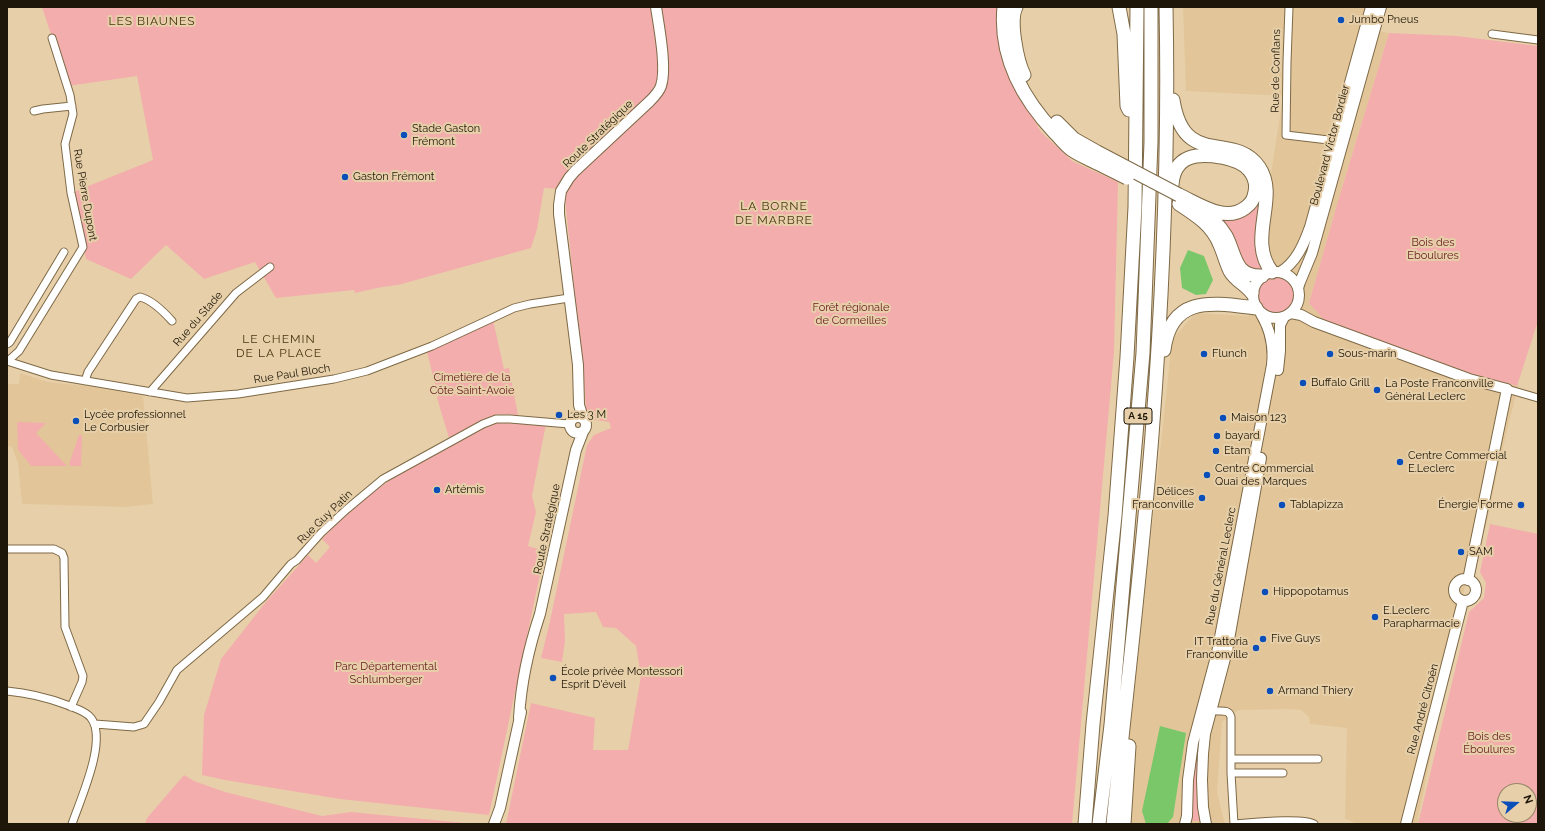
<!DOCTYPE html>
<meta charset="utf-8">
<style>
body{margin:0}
#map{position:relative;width:1545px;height:831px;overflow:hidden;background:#e7d0a9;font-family:Raleway,sans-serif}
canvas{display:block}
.frame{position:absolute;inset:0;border:8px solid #1e1608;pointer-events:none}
.north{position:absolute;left:1497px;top:783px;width:40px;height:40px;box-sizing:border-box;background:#e7d0a9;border:1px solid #978669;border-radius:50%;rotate:71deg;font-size:11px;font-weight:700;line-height:16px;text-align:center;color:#1e1608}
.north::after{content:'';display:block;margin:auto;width:14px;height:18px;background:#094eb9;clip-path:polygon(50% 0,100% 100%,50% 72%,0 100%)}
</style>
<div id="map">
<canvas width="1545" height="831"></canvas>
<div class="frame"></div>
<div class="north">N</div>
</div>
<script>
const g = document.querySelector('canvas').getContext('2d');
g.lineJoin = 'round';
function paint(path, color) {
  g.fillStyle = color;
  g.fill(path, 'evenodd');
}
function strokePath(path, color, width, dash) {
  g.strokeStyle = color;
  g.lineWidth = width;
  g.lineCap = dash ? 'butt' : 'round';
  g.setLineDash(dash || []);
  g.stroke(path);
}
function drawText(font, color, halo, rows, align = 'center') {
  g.font = font + ' Raleway,sans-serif';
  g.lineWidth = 4;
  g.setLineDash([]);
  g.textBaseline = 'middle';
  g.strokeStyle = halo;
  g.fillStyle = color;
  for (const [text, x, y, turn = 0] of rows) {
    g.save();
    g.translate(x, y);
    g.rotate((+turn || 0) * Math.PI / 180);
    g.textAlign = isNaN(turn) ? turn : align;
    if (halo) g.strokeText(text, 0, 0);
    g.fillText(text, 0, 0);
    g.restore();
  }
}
paint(new Path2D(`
 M 1183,7 L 1376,7 L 1370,30 L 1389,33 L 1338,201 L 1309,303 L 1451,368 L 1518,386 L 1499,464 L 1486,527 L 1472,551 L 1417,824 L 1356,824 L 1345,818 L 1347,728 L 1310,724 L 1309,717 L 1301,710 L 1288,709 L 1239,710 L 1222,722 L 1217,793 L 1225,824 L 1120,824 L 1172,340 L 1195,313 L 1249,316 L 1283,96 L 1186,91 Z
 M 20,373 L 48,382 L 95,387 L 143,396 L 153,504 L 126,507 L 22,504 L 18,463 L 12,447 L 7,446 L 7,384 L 19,384 Z`), '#e2c699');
paint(new Path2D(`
 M 42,7 L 1001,7 L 1015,86 L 1041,132 L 1072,161 L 1118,182 L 1114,352 L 1072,824 L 506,824 L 531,703 L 595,718 L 593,750 L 628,750 L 641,676 L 636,646 L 616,628 L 603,627 L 596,612 L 564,614 L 565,641 L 562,662 L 541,658 L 550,621 L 587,445 L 594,435 L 611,428 L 609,422 L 595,420 L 586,412 L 585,395 L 564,189 L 544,188 L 537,229 L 531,248 L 398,285 L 382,287 L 355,293 L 354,290 L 276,298 L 255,262 L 204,279 L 166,245 L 131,279 L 86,259 L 71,193 L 153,160 L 137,76 L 68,86 Z
 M 1389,33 L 1457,36 L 1538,46 L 1538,321 L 1517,386 L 1451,368 L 1343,328 L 1324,320 L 1309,303 L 1338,201 Z
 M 1262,191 L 1262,268 L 1258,272 L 1247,270 L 1217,216 Z
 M1256 295a19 19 0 1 1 38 0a19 19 0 1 1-38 0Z
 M 493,320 L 504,369 L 509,368 L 518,415 L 499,414 L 486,418 L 449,438 L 437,398 L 438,396 L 427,352 Z
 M 17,422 L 46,423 L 36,433 L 67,466 L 31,466 L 18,450 Z
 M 496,423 L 546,424 L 532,496 L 536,512 L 528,546 L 545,551 L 489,815 L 340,799 L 225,780 L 202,775 L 204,715 L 221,659 L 265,603 L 308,555 L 316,563 L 330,547 L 322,539 C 369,486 433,451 496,423 Z
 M 79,435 L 82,435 L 81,466 L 70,466 L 69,464 Z
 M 1490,524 L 1538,534 L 1538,824 L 1418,824 L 1469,612 L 1484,598 L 1486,583 L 1480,572 ZM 1505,791 L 1529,791 L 1529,815 L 1505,815 Z
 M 1198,743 L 1202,821 L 1189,821 L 1190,796 Z
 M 184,775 L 194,781 L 225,792 L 322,816 L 351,812 L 475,824 L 145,824 L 147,818 Z`), '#f3adac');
paint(new Path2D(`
 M 1188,250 L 1204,256 L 1213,280 L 1206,294 L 1196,295 L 1182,288 L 1180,268 Z
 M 1160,726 L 1186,733 L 1173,817 L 1167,824 L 1146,824 L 1142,811 Z`), '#7ac76a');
const street = new Path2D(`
 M 1289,7 L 1287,62 L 1286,135 L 1337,141
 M 1492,34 L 1538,40
 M 34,111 L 43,109 L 72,106
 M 7,344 L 10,342 L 64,252
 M 7,361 L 51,375 L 187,398 L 238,394 L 334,379 L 367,371 L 432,346 L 514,308 L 530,304 L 569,298
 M 8,361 L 19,351 L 83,247 L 71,193 L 65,144 L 73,114 L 70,95 L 52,38
 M 85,381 L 88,372 L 136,299 L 140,297 C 152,300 164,312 172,321
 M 1507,389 L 1538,398
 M 150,392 L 236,293 L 270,267
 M 7,549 L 54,549 L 62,553 L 64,558 L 65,627 L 83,676 L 82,682 L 71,707
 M 7,691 C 29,693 46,697 67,705 C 74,708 86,711 91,718 C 108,740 80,800 72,824
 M 1217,711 C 1224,711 1229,710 1231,717 L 1231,773 L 1234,824
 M 95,724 L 134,727 L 144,724 L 159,702 L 177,670 L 263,597 L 291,564 L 297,560 L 321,533 L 347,509 L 383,479 L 483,424 L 496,419 L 510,419 L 569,424
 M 1231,759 L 1318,759
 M 1231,773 L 1283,773
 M 1234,824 C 1249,823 1303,817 1314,824`);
const secondary = new Path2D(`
 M1253 295a23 23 0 1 1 46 0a23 23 0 1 1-46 0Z
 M 1280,272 C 1296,263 1304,244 1310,227 L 1371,7
 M 1298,288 L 1300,282 L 1312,253 L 1381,7
 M 1291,313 L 1301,315 L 1314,322 L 1469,379 L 1507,389 L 1468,580
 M 1278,370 L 1280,351 L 1280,325 L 1284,317
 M570 425a8 8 0 1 1 16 0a8 8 0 1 1-16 0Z
 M 583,418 L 579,405 L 578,365 L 559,214 L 559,205 L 561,191 L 569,178 L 575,171 L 650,101 C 654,97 659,92 661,86 C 667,68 659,27 656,7
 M1454 590a11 11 0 1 1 22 0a11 11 0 1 1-22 0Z
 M 519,718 C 521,683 529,647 540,614 L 576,450 L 583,432
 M 494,824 L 500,808 L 521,712
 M 1185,824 L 1187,816 L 1188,780 L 1193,743 L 1217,653 L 1272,365 C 1274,347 1270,329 1261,314
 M 1206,824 L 1203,807 L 1202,780 L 1203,754 L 1205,734 L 1227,651 L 1261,458
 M 1406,824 L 1463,601`);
const highway = new Path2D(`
 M 1004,7 C 999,57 1022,98 1055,133 C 1060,138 1066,146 1072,150 C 1079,155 1089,159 1097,163
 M 1016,7 C 1009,21 1017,61 1024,75
 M 1119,7 L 1124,34 L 1127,106 L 1129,110
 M 1173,100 C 1184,170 1233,130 1259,167 C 1280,198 1246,239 1272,272
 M 1057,122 L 1074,139 L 1097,152
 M 1172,185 C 1174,155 1197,153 1221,157 C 1231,159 1242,162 1249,170 C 1255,177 1257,187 1254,196 C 1253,201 1249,205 1245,208 C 1225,223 1199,204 1179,195
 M 1179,204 C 1196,215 1212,225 1220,245 C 1224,254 1226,263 1230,271 C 1235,280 1246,285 1252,293
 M 1199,209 C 1210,217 1219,224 1226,236 C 1236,255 1234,277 1262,276
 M 1164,350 C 1171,294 1214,303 1256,308
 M 1085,824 L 1093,724 L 1115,516 L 1127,357 L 1135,207 L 1137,7
 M 1099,824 L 1111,725 L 1143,353 L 1151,142 L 1151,7
 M 1113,824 C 1126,694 1142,565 1152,435 C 1163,292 1169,150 1166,7
 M 1124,824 L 1129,746`);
strokePath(street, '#7e6946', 9);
strokePath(secondary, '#7e6946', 12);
strokePath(highway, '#7e6946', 15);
strokePath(street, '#fff', 7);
strokePath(secondary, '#fff', 10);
strokePath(highway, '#fff', 13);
const highwayBridge = new Path2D(`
 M 1097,152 L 1179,195
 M 1097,163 L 1127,178`);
strokePath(highwayBridge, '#7e6946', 15, []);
strokePath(highwayBridge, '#fff', 13);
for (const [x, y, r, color] of [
 [1341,20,4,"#094eb9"],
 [404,135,4,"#094eb9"],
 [345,177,4,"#094eb9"],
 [1204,354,4,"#094eb9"],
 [1330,354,4,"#094eb9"],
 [1303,383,4,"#094eb9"],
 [1377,390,4,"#094eb9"],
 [559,415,4,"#094eb9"],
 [1223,418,4,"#094eb9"],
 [76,421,4,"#094eb9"],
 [1217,436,4,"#094eb9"],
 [1216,451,4,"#094eb9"],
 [1400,462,4,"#094eb9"],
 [1207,475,4,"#094eb9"],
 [437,490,4,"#094eb9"],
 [1202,498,4,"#094eb9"],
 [1282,505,4,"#094eb9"],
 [1521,505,4,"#094eb9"],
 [1461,552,4,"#094eb9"],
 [1265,592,4,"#094eb9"],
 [1375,617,4,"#094eb9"],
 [1263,639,4,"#094eb9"],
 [1256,648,4,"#094eb9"],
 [553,678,4,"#094eb9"],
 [1270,691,4,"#094eb9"]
]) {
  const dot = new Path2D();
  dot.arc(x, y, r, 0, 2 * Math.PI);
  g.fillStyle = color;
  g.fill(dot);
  strokePath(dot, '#e7d0a9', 1.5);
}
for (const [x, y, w] of [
 [1138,416,28]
]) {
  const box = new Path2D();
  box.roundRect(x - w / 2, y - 8, w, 16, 3);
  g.fillStyle = '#e7d0a9';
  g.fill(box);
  strokePath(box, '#1e1608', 1);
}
drawText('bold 10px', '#1e1608', null, [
 ["A 15",1138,416]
]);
drawText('11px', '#1e1608', '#e7d0a9', [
 ["Jumbo Pneus",1349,20],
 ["Stade Gaston",412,129],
 ["Frémont",412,142],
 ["Gaston Frémont",353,177],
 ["Flunch",1212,354],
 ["Sous-marin",1338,354],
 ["Buffalo Grill",1311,383],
 ["La Poste Franconville",1385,384],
 ["Général Leclerc",1385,397],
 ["Lycée professionnel",84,415],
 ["Le Corbusier",84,428],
 ["Les 3 M",567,415],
 ["Maison 123",1231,418],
 ["bayard",1225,436],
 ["Etam",1224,451],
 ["Centre Commercial",1408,456],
 ["E.Leclerc",1408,469],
 ["Centre Commercial",1215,469],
 ["Quai des Marques",1215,482],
 ["Artémis",445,490],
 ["Délices",1194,492,"right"],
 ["Franconville",1194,505,"right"],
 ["Tablapizza",1290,505],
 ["Énergie Forme",1513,505,"right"],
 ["SAM",1469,552],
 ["Hippopotamus",1273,592],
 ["E.Leclerc",1383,611],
 ["Parapharmacie",1383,624],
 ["Five Guys",1271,639],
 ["IT Trattoria",1248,642,"right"],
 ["Franconville",1248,655,"right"],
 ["École privée Montessori",561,672],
 ["Esprit D'éveil",561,685],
 ["Armand Thiery",1278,691]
], 'left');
drawText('11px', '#1e1608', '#e7d0a9', [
 ["Rue de Conflans",1276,71,-89],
 ["Route Stratégique",598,134,-44],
 ["Boulevard Victor Bordier",1330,145,-75],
 ["Rue Pierre Dupont",85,195,80],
 ["Rue du Stade",198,319,-49],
 ["Rue Paul Bloch",292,374,-9],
 ["Rue Guy Patin",325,517,-44],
 ["Route Stratégique",547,529,-78],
 ["Rue du Général Leclerc",1221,566,-79],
 ["Rue André Citroën",1423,709,-75]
]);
drawText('11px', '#651920', '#e7d0a9', [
 ["Bois des",1433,243],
 ["Eboulures",1433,256],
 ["Forêt régionale",851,308],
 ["de Cormeilles",851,321],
 ["Cimetière de la",472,378],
 ["Côte Saint-Avoie",472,391],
 ["Parc Départemental",386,667],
 ["Schlumberger",386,680],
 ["Bois des",1489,737],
 ["Éboulures",1489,750]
]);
g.letterSpacing = '1px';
drawText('12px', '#493612', '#e7d0a9', [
 ["LES BIAUNES",152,21],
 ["LA BORNE",774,206],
 ["DE MARBRE",774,220],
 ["LE CHEMIN",279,339],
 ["DE LA PLACE",279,353]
]);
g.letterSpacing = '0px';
</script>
